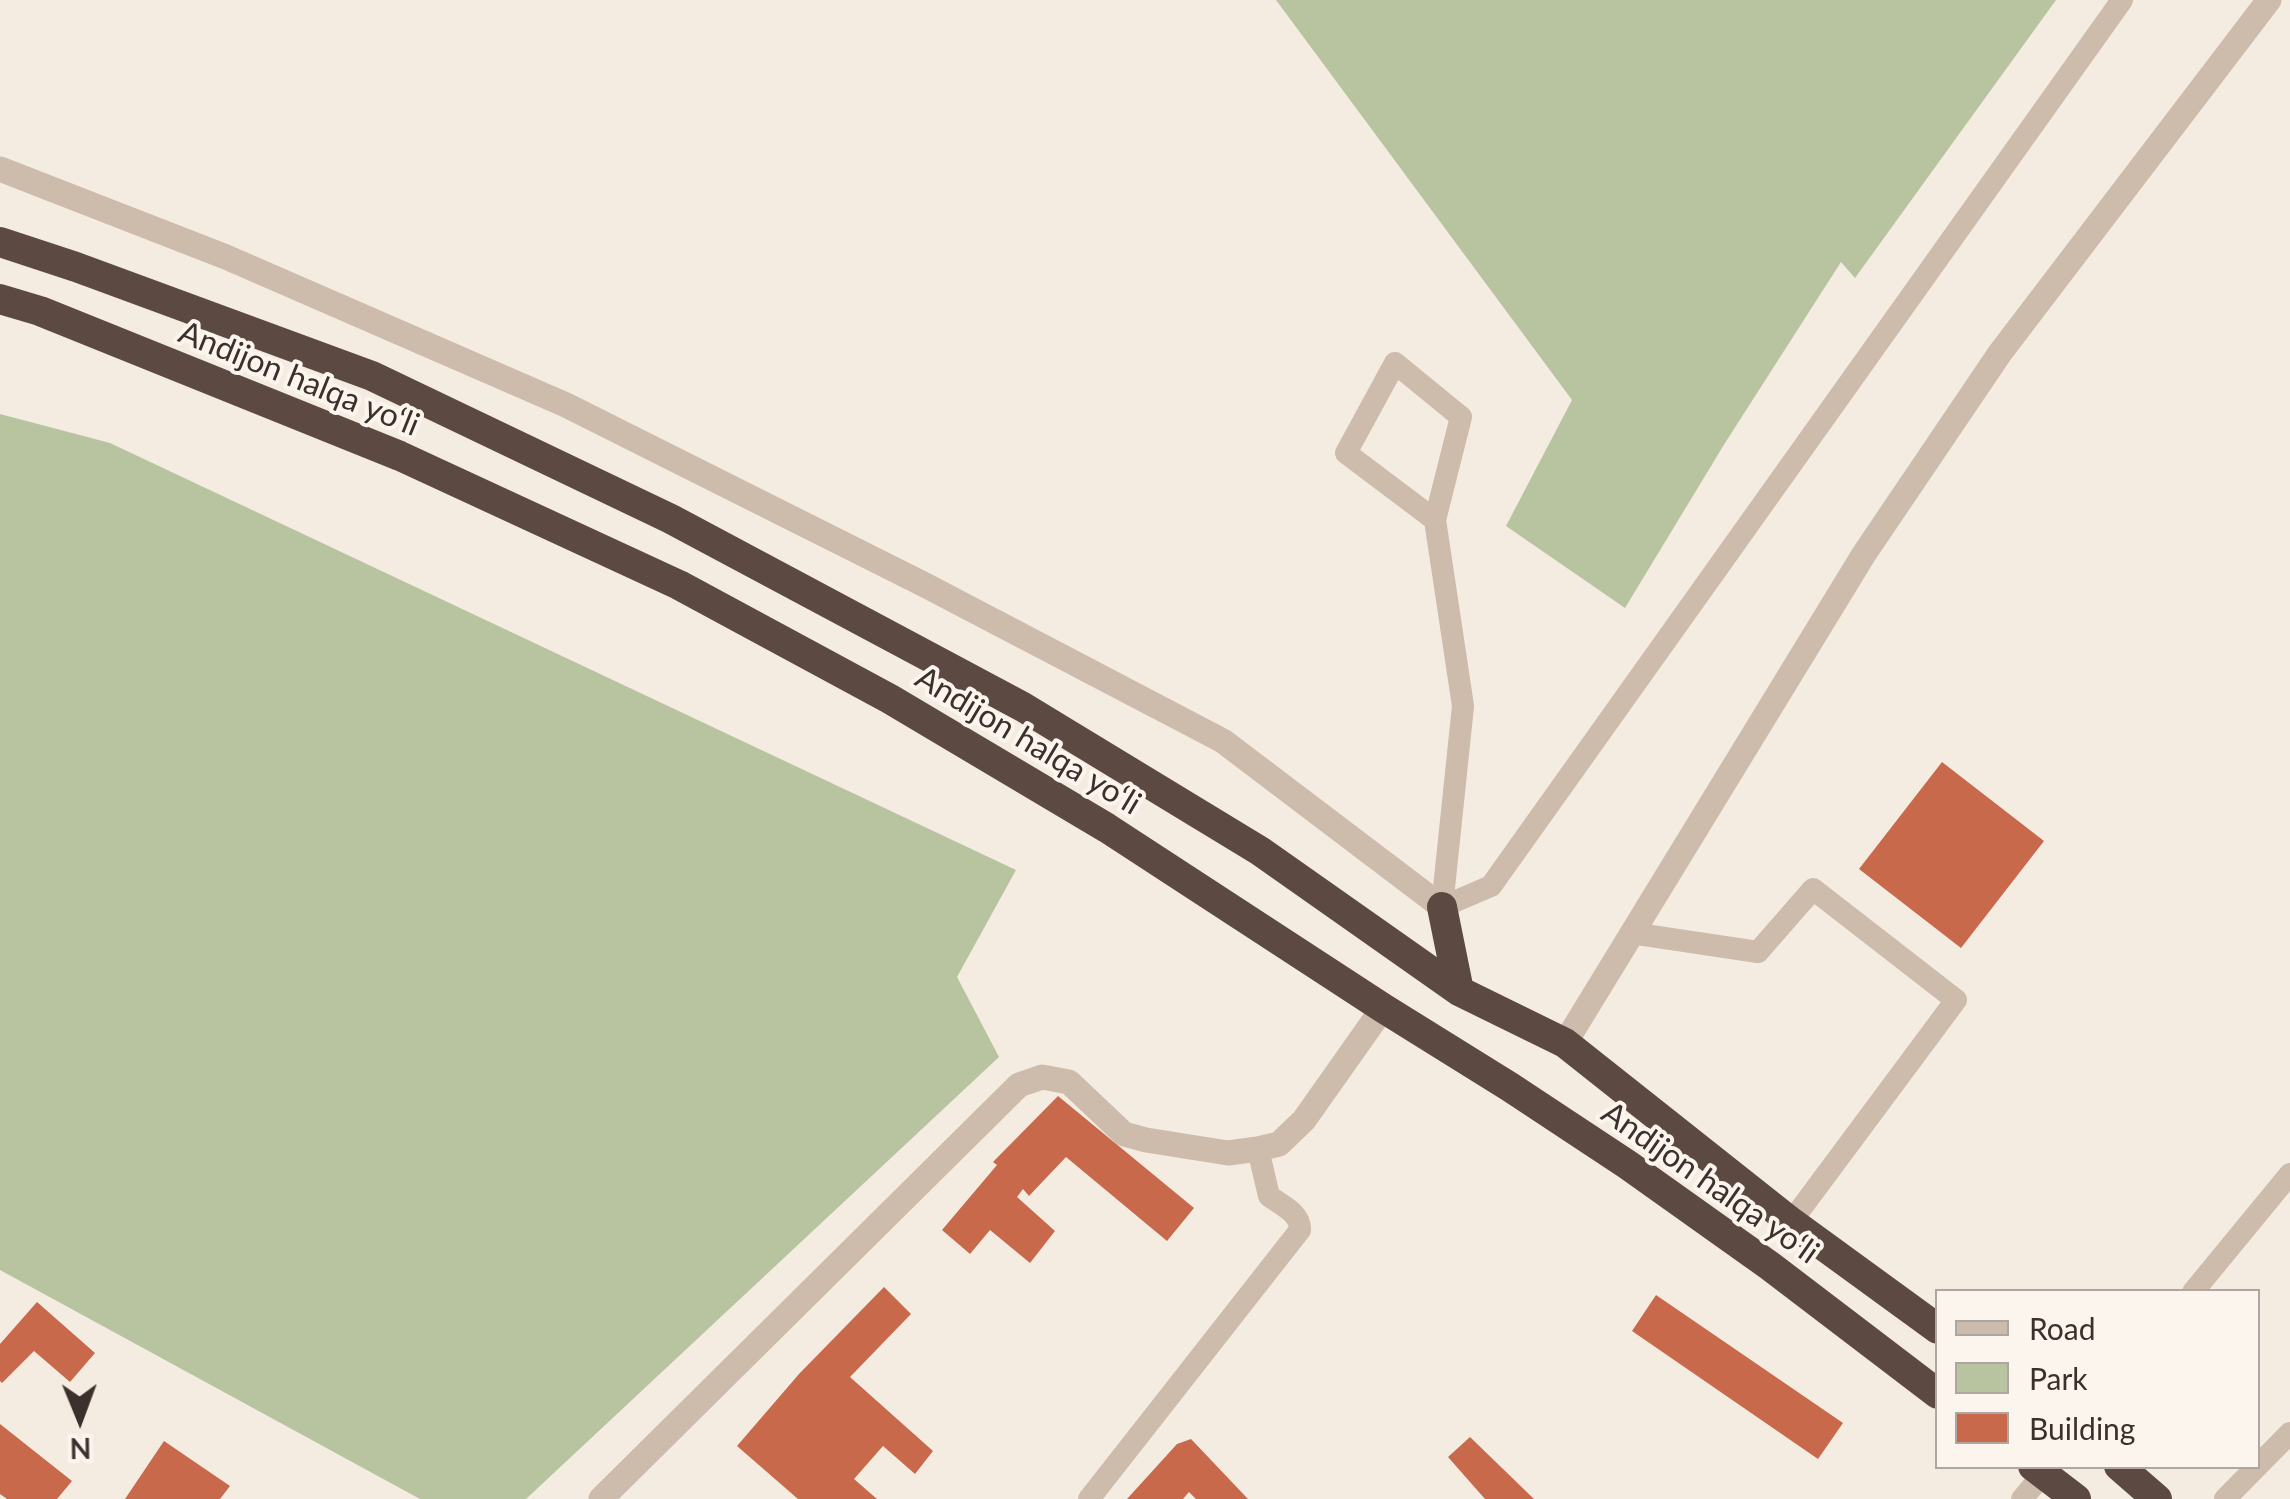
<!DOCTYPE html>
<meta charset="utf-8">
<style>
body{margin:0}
#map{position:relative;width:2290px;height:1499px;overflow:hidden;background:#f4ebe1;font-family:Lato,sans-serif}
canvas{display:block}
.legend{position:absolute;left:1935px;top:1289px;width:325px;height:180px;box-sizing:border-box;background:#fbf5ee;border:2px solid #aea6a0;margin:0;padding:12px 18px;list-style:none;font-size:30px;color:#3b302b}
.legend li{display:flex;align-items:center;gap:20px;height:50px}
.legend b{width:50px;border:2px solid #aea6a0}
.north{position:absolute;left:30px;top:1369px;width:100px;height:100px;-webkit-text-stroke:8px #fbf5ee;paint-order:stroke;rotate:179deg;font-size:28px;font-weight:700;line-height:40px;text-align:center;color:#3b302b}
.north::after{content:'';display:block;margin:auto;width:35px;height:45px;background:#3b302b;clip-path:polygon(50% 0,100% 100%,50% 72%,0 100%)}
</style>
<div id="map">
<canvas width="2290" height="1499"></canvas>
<ul class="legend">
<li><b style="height:12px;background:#cdbbac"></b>Road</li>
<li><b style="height:28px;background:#b8c4a0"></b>Park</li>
<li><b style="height:28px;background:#c8694b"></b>Building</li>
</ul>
<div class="north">N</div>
</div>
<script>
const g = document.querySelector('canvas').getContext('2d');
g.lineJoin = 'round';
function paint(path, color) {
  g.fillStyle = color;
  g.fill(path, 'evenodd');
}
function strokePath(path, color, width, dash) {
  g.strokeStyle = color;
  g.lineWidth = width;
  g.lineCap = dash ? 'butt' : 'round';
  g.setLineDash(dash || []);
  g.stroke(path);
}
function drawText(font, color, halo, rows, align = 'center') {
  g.font = font + ' Lato,sans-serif';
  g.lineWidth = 8;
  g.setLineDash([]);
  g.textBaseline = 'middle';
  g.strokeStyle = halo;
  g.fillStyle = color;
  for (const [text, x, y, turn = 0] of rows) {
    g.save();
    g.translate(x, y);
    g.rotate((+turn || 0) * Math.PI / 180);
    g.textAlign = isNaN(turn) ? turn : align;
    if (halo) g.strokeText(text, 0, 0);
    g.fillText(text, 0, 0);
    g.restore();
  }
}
paint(new Path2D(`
 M 1276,0 L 2056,0 L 1855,278 L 1841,262 L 1725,443 L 1625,608 L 1506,526 L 1572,400 Z
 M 0,414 L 110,443 L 1016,870 L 957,977 L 999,1057 L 526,1499 L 420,1499 L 0,1270 Z`), '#b8c4a0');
paint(new Path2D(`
 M 1942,762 L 2044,841 L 1961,948 L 1859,869 Z
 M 1058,1096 L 1194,1208 L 1167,1241 L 1066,1157 L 1029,1196 L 1023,1189 L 1017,1197 L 1055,1231 L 1030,1263 L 990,1230 L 970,1254 L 942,1230 L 997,1165 L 993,1162 Z
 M 884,1287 L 911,1314 L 850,1377 L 933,1451 L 915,1474 L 883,1446 L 854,1479 L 877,1499 L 798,1499 L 737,1446 L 799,1374 Z
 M 1656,1295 L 1843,1423 L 1818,1459 L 1632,1331 Z
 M 37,1302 L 95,1353 L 70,1382 L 34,1351 L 2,1383 L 0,1381 L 0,1344 Z
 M 0,1424 L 72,1481 L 57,1499 L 7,1499 L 0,1494 Z
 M 1470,1437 L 1534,1499 L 1485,1499 L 1448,1457 Z
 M 1191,1439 L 1248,1499 L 1196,1499 L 1189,1492 L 1183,1499 L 1127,1499 L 1177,1444 Z
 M 164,1441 L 230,1486 L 220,1499 L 125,1499 Z`), '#c8694b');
strokePath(new Path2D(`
 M 1435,520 L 1461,417 L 1395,363 L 1346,453 L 1435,520 L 1463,706 L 1442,907 L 1491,886 L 2122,0
 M 1631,933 L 1758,952 L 1813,889 L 1956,1000 L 1791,1222
 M 2193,1292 L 2290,1174
 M 1089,1499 L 1300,1230 C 1301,1213 1281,1205 1269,1196 L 1258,1149
 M 2022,1499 L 2043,1474
 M 2225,1499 L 2290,1433`), '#cdbbac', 22);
strokePath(new Path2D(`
 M 0,169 L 226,257 L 566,405 L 925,585 L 1223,741 L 1442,907
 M 1565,1043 L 1864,554 L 2000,353 L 2269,0
 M 601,1499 L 1019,1085 L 1042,1077 L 1069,1082 L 1124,1134 L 1146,1140 L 1228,1153 L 1258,1149 L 1279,1144 L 1304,1120 L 1383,1008`), '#cdbbac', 25);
strokePath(new Path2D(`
 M 0,242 L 76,267 L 372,376 L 671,519 L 1023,707 L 1260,851 L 1459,991 L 1565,1043 L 1791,1222 L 1938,1329
 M 0,299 L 40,311 L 400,456 L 679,585 L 890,699 L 1107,828 L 1383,1008 L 1510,1087 L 1628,1165 L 1770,1266 L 1938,1394
 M 1442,907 L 1459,991
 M 2033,1466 L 2076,1499
 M 2119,1466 L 2157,1499`), '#5c4a42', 30);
drawText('32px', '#3b302b', '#fbf5ee', [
 ["Andijon halqa yo‘li",299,379,22],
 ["Andijon halqa yo‘li",1028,741,31],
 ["Andijon halqa yo‘li",1710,1183,35]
]);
</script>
